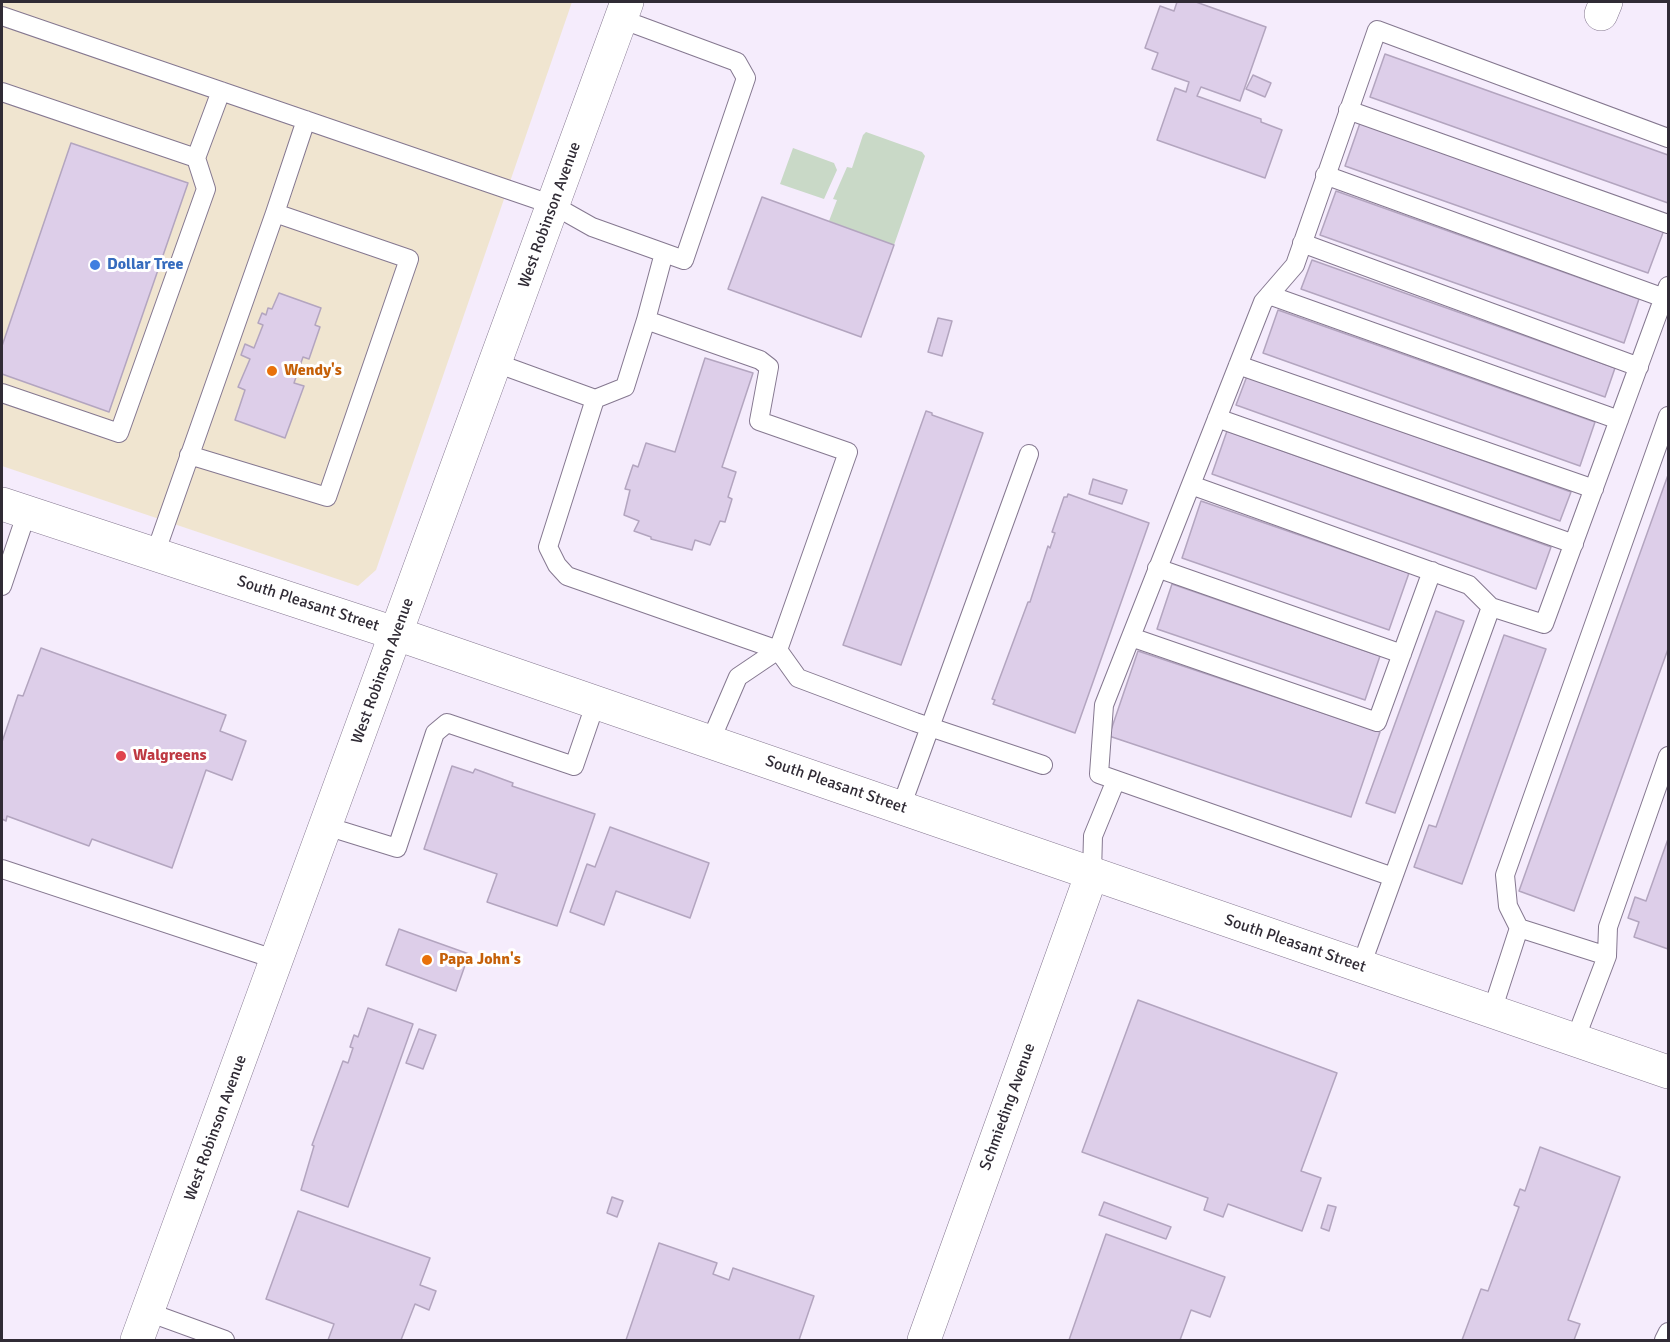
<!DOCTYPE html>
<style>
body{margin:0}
#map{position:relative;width:1670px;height:1342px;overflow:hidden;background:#f5ecfc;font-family:Signika,sans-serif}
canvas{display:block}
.frame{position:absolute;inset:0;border:3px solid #302b35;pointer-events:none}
</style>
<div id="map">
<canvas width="1670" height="1342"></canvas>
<div class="frame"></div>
</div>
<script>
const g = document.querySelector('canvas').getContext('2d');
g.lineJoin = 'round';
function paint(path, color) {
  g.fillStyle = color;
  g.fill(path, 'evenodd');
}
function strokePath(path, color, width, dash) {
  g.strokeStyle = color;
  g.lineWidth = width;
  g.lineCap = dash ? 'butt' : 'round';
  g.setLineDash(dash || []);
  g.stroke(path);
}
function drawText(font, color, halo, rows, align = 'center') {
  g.font = font + ' Signika,sans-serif';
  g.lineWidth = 6;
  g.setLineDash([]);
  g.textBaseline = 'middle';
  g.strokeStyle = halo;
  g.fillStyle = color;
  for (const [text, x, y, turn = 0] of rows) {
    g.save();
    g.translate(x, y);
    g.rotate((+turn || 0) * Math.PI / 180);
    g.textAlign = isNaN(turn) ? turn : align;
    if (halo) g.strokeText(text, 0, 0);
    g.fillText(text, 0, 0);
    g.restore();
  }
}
paint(new Path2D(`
 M 2,2 L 572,2 L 376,570 L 358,586 L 2,466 Z`), '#f0e5d0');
paint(new Path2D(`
 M 866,132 L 922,152 L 925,156 L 894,245 L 829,221 L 837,200 L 833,199 L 847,167 L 852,168 L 863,135 Z
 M 793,148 L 834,163 L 837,170 L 824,199 L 780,184 Z`), '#c9d9c7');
const building = new Path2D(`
 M 1177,2 L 1196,2 L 1266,27 L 1240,101 L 1201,87 L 1197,96 L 1261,119 L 1261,122 L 1282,130 L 1265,178 L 1157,140 L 1175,88 L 1186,92 L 1189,82 L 1152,69 L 1158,53 L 1145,48 L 1160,6 L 1174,11 Z
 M 1385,54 L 1668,155 L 1668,203 L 1370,97 Z
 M 1253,75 L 1271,83 L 1265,97 L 1246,89 Z
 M 1360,123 L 1664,230 L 1648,273 L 1345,166 Z
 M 71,143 L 188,183 L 109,412 L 2,374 L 2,346 Z
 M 1336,191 L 1639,299 L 1624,343 L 1320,235 Z
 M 762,197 L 894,245 L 861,337 L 728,289 Z
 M 1312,260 L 1615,368 L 1605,397 L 1301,289 Z
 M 279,293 L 321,308 L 315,325 L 320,327 L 309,359 L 303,357 L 294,383 L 304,386 L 285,438 L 235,420 L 245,390 L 238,387 L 250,359 L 241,355 L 245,344 L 254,348 L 263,325 L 258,323 L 262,313 L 266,315 L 268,308 L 272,309 Z
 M 1278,310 L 1595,422 L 1580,466 L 1263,353 Z
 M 938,318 L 952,321 L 942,356 L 928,352 Z
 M 705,358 L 753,373 L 722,467 L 736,472 L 728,497 L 732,499 L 725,522 L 720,521 L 710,545 L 695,540 L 692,550 L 651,539 L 651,537 L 634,531 L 639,521 L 624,515 L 630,490 L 625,489 L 633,465 L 638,467 L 646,443 L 675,452 Z
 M 1247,376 L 1571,492 L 1560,521 L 1236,405 Z
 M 926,411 L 932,413 L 932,415 L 983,433 L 901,665 L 843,645 Z
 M 1227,431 L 1551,547 L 1536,589 L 1212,474 Z
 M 1668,475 L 1668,649 L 1574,911 L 1519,891 Z
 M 1093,479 L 1127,490 L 1122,504 L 1089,494 Z
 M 1068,494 L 1149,523 L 1075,733 L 993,704 L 995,700 L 992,699 L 1028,602 L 1030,602 L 1048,546 L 1050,548 L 1055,533 L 1052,532 L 1064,497 L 1067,497 Z
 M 1201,501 L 1409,573 L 1389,630 L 1182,558 Z
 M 1172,584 L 1380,656 L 1365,700 L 1157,629 Z
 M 1436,611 L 1464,621 L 1395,813 L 1366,803 Z
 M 1504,635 L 1546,649 L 1462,884 L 1414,867 L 1429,825 L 1436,827 Z
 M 41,648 L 226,715 L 220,731 L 246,741 L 232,780 L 206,770 L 172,868 L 92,839 L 89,846 L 7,816 L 6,821 L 2,819 L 2,742 L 18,695 L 23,696 Z
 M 1138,651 L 1380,732 L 1351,817 L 1109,736 Z
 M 452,766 L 473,773 L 475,769 L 513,783 L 512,786 L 595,814 L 557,926 L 487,902 L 497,874 L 424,849 Z
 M 610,827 L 709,863 L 690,918 L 616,891 L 604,925 L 570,912 L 587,864 L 595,867 Z
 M 1668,839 L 1668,949 L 1634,937 L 1639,922 L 1628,918 L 1635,897 L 1646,901 Z
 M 399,929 L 469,954 L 456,991 L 386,965 Z
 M 1138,1000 L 1337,1073 L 1301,1171 L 1321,1178 L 1302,1231 L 1228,1204 L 1223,1217 L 1204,1210 L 1208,1198 L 1082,1152 Z
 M 368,1008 L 413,1024 L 348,1207 L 301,1190 L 314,1146 L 312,1145 L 343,1061 L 348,1063 L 353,1048 L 350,1047 L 354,1035 L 358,1037 Z
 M 419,1029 L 436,1035 L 423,1069 L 406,1063 Z
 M 1540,1147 L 1620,1177 L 1568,1320 L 1580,1324 L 1574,1340 L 1462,1340 L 1481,1289 L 1488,1291 L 1519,1207 L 1514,1205 L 1520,1189 L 1525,1191 Z
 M 612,1197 L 623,1201 L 617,1217 L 607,1213 Z
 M 1104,1202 L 1171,1227 L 1166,1239 L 1099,1215 Z
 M 1328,1205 L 1336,1207 L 1329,1231 L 1321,1228 Z
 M 298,1211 L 430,1258 L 420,1285 L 436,1291 L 429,1310 L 415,1304 L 401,1340 L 328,1340 L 334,1324 L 266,1299 Z
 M 1106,1234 L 1225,1277 L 1210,1317 L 1191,1310 L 1180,1340 L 1069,1340 Z
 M 659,1243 L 717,1263 L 713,1274 L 729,1280 L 733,1268 L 814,1296 L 799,1340 L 626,1340 Z`);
paint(building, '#ddcee9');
strokePath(building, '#b3a5bf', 1.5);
const lane = new Path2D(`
 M 2,16 L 553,205 L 592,227 L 684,260 L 746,78 L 737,62 L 621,19
 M 2,92 L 196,158
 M 1348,110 L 1668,224
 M 1325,175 L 1664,298
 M 1302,243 L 1639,367
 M 664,253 L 646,320 L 760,360 L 769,367 L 759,421 L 848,452 L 778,650 L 738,677 L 710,742
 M 1269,295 L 1619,420
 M 646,320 L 625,387 L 595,399 L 548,547 L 557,565 L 567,576 L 778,650 L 798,678 L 915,722 L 1043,765
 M 496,363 L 595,399
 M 1238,365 L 1594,489
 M 2,393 L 119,433 L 206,189 L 196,158 L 221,91
 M 1217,418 L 1574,544
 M 189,455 L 327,497 L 409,259 L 275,213
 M 1191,485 L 1469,585 L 1491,607
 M 155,554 L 275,213 L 306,120
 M 1157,568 L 1402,654
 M 2,586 L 27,512
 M 1131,637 L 1377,722 L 1432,571
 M 901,807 L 1029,454
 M 326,826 L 397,848 L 435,733 L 447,723 L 574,766 L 596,702
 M 2,869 L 277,960
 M 1092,873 L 1093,836 L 1116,780
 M 1393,877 L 1099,774 L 1104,705 L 1263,302 L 1295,265 L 1377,30 L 1668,138
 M 1519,928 L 1607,956
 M 1361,966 L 1491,607 L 1544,624 L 1668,286
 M 1492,1011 L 1519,928 L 1508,906 L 1505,875 L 1668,416
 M 1575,1040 L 1607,956 L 1608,927 L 1668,756
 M 148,1312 L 225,1340
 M 1664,1340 L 1668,1332`);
const street = new Path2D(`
 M 1601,14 L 1606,2
 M 2,504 L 397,634 L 1668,1072
 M 924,1340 L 1092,873`);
const secondary = new Path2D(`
 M 137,1340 L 627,2`);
strokePath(lane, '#857890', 20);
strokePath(street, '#857890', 34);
strokePath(secondary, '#857890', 34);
strokePath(lane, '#fff', 18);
strokePath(street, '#fff', 33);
strokePath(secondary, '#fff', 33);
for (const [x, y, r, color] of [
 [95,265,6,"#3f7fe0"],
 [272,371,6,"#e8710a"],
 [121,756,6,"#e0444e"],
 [427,960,6,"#e8710a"]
]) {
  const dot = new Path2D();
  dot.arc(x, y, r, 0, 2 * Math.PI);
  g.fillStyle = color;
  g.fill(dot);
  strokePath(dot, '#fff', 2);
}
drawText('16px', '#302b35', '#fff', [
 ["West Robinson Avenue",550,215,-70],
 ["South Pleasant Street",308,604,18],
 ["West Robinson Avenue",383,671,-70],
 ["South Pleasant Street",836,785,19],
 ["South Pleasant Street",1295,944,19],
 ["Schmieding Avenue",1008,1107,-70],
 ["West Robinson Avenue",216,1128,-70]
]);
drawText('bold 16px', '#366cbe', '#fff', [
 ["Dollar Tree",107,265]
], 'left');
drawText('bold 16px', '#c56008', '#fff', [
 ["Wendy's",284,371],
 ["Papa John's",439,960]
], 'left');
drawText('bold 16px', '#be3a42', '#fff', [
 ["Walgreens",133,756]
], 'left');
</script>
